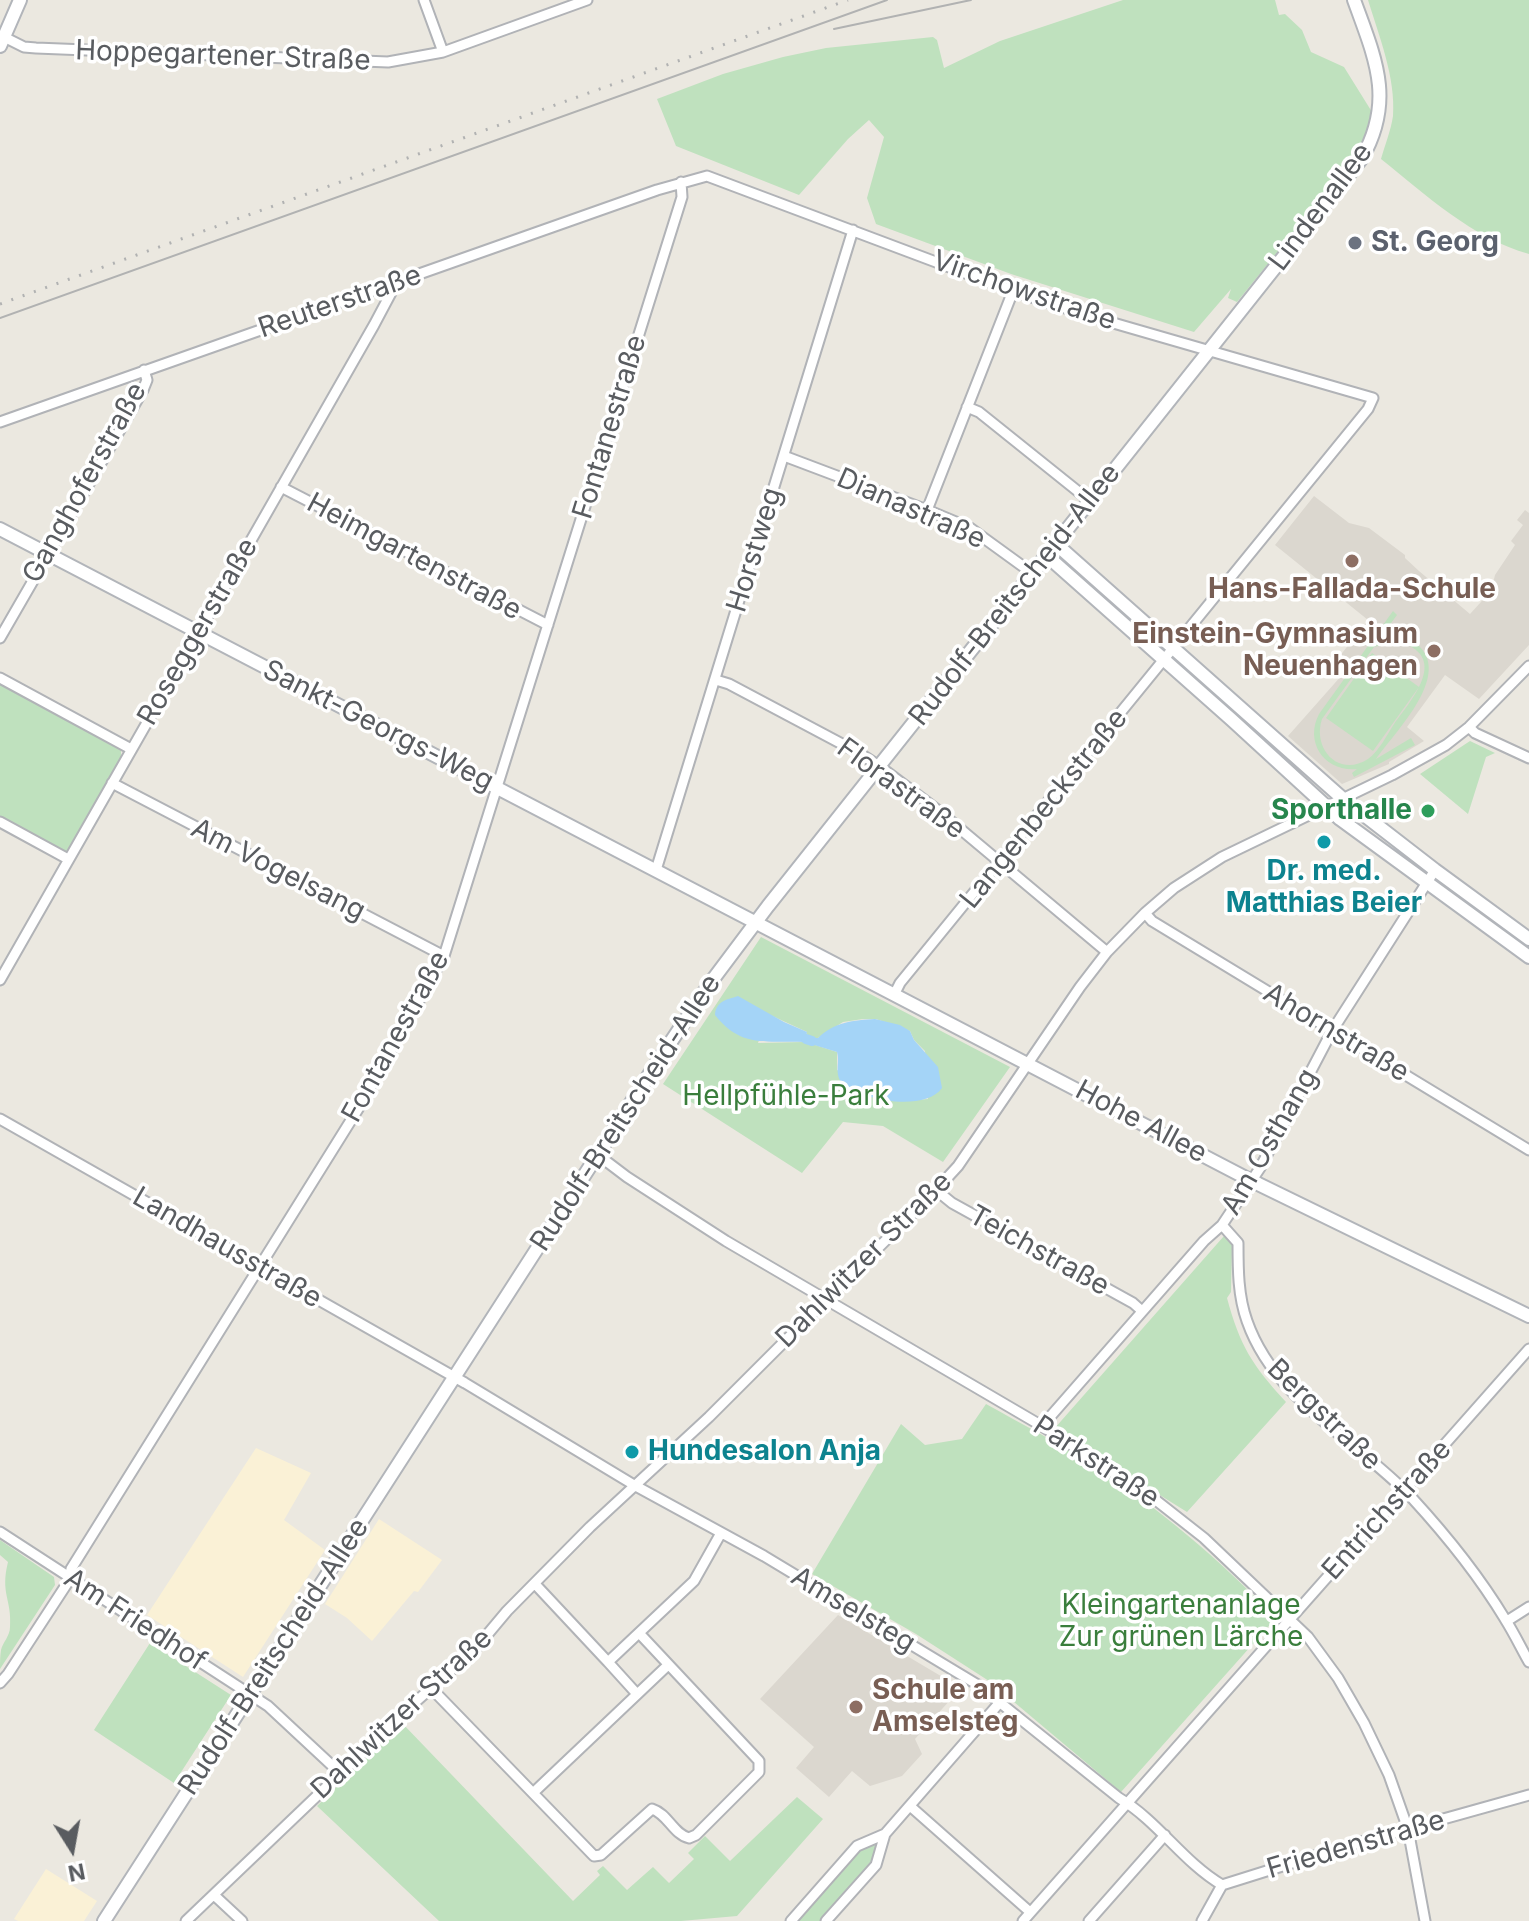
<!DOCTYPE html>
<meta charset="utf-8">
<style>
body{margin:0}
#map{position:relative;width:1529px;height:1921px;overflow:hidden;background:#ebe8e0;font-family:Inter,sans-serif}
canvas{display:block}
.north{position:absolute;left:32px;top:1809px;width:80px;height:80px;-webkit-text-stroke:6px #fff;paint-order:stroke;rotate:169deg;font-size:22px;font-weight:700;line-height:32px;text-align:center;color:#595c60}
.north::after{content:'';display:block;margin:auto;width:28px;height:36px;background:#595c60;clip-path:polygon(50% 0,100% 100%,50% 72%,0 100%)}
</style>
<div id="map">
<canvas width="1529" height="1921"></canvas>
<div class="north">N</div>
</div>
<script>
const g = document.querySelector('canvas').getContext('2d');
g.lineJoin = 'round';
function paint(path, color) {
  g.fillStyle = color;
  g.fill(path, 'evenodd');
}
function strokePath(path, color, width, dash) {
  g.strokeStyle = color;
  g.lineWidth = width;
  g.lineCap = dash ? 'butt' : 'round';
  g.setLineDash(dash || []);
  g.stroke(path);
}
function drawText(font, color, halo, rows, align = 'center') {
  g.font = font + ' Inter,sans-serif';
  g.lineWidth = 7;
  g.setLineDash([]);
  g.textBaseline = 'middle';
  g.strokeStyle = halo;
  g.fillStyle = color;
  for (const [text, x, y, turn = 0] of rows) {
    g.save();
    g.translate(x, y);
    g.rotate((+turn || 0) * Math.PI / 180);
    g.textAlign = isNaN(turn) ? turn : align;
    if (halo) g.strokeText(text, 0, 0);
    g.fillText(text, 0, 0);
    g.restore();
  }
}
paint(new Path2D(`
 M 256,1448 L 311,1473 L 284,1520 L 325,1550 L 243,1677 L 147,1615 Z
 M 379,1519 L 442,1560 L 418,1592 L 414,1591 L 372,1641 L 347,1618 L 325,1604 Z
 M 46,1869 L 97,1901 L 84,1921 L 18,1921 L 14,1919 Z`), '#faf1d6');
paint(new Path2D(`
 M 1314,496 L 1349,523 L 1369,528 L 1405,555 L 1405,558 L 1419,571 L 1470,614 L 1491,591 L 1495,575 L 1515,545 L 1511,541 L 1523,525 L 1517,520 L 1525,510 L 1529,513 L 1529,645 L 1479,699 L 1445,675 L 1407,727 L 1424,741 L 1389,762 L 1389,764 L 1342,784 L 1288,736 L 1342,675 L 1332,666 L 1368,620 L 1275,545 Z
 M 838,1615 L 961,1688 L 915,1739 L 922,1754 L 902,1776 L 870,1786 L 852,1771 L 829,1797 L 796,1768 L 814,1747 L 760,1699 Z`), '#dbd7cf');
paint(new Path2D(`
 M 1123,0 L 1275,0 L 1279,15 L 1285,14 L 1302,30 L 1311,52 L 1344,67 L 1372,112 L 1371,126 L 1360,150 L 1237,302 L 1228,298 L 1231,289 L 1194,332 L 1011,274 L 876,224 L 867,198 L 884,137 L 869,120 L 848,139 L 799,195 L 676,146 L 657,99 L 723,74 L 783,57 L 826,48 L 933,37 L 937,40 L 944,68 L 1000,41 Z
 M 1368,0 L 1529,0 L 1529,254 C 1472,238 1426,195 1381,159 C 1385,145 1391,130 1393,116 C 1396,78 1379,36 1368,0 Z
 M 1393,611 L 1397,615 L 1380,638 C 1395,635 1409,635 1420,647 C 1450,678 1395,732 1376,759 L 1411,738 L 1415,745 L 1354,777 L 1352,773 L 1357,769 C 1325,772 1304,743 1319,714 ZM 1396,641 C 1451,655 1413,698 1394,724 C 1387,735 1379,751 1368,759 C 1339,778 1312,749 1322,719 L 1374,647 Z
 M 1372,653 L 1419,687 L 1373,751 L 1326,718 Z
 M 0,682 L 121,750 L 121,761 L 66,854 L 0,818 Z
 M 1470,741 L 1495,753 L 1486,757 L 1468,814 L 1420,774 Z
 M 761,937 L 1010,1067 L 943,1162 L 883,1126 L 843,1122 L 802,1173 L 663,1084 ZM 768,1014 L 807,1032 L 804,1042 L 758,1043 ZM 863,1019 L 876,1019 L 910,1031 L 914,1040 L 925,1051 L 928,1099 L 915,1100 L 837,1070 L 837,1052 L 812,1044 L 812,1038 L 818,1038 L 843,1022 Z
 M 1224,1236 L 1232,1245 L 1231,1292 L 1227,1298 C 1240,1346 1252,1365 1286,1402 L 1187,1512 L 1054,1429 Z
 M 986,1404 C 1020,1423 1055,1441 1088,1462 C 1157,1506 1219,1559 1276,1618 L 1121,1792 L 989,1681 L 916,1634 L 812,1574 L 901,1424 L 925,1445 L 962,1439 Z
 M 0,1540 L 54,1577 L 55,1585 L 0,1669 C 0,1663 0,1656 1,1650 C 3,1642 10,1636 10,1627 C 12,1599 0,1594 8,1562 L 0,1555 Z
 M 150,1643 L 231,1695 L 174,1783 L 94,1730 Z
 M 402,1723 L 573,1901 L 600,1875 L 597,1871 L 603,1866 L 627,1890 L 653,1867 L 669,1883 L 694,1859 L 688,1853 L 705,1836 L 730,1861 L 797,1797 L 823,1819 L 737,1916 L 681,1921 L 439,1921 L 317,1806 Z
 M 874,1842 L 878,1846 L 877,1859 L 822,1921 L 794,1921 L 861,1847 Z`), '#bfe1be');
paint(new Path2D(`
 M 738,996 L 784,1022 L 807,1032 L 805,1042 C 766,1040 742,1049 715,1015 C 716,1001 726,1000 738,996 Z
 M 875,1019 L 900,1025 L 910,1031 L 914,1040 L 938,1067 L 942,1088 C 925,1112 862,1101 842,1083 C 834,1074 840,1062 837,1052 L 811,1044 L 812,1038 L 818,1038 C 834,1022 854,1020 875,1019 Z`), '#a4d4f7');
strokePath(new Path2D(`
 M 806,1039 L 812,1041`), '#a4d4f7', 10);
const street = new Path2D(`
 M 424,0 L 443,52
 M 4,37 L 24,47 L 36,48 L 388,62 L 443,52 L 587,0
 M 967,407 L 979,412 L 1090,501
 M 0,422 L 657,190 L 707,176 L 1013,291 L 1096,318 L 1373,398 L 1368,409 L 900,983 L 894,995
 M 784,456 L 927,510 L 970,528 L 1032,573
 M 281,487 L 548,625
 M 927,510 L 1013,291
 M 0,638 L 143,390 L 147,380 L 144,370
 M 0,678 L 131,749
 M 716,680 L 729,684 L 859,753 L 879,766 L 940,812 L 1107,952
 M 1469,727 L 1475,733 L 1529,758
 M 112,783 L 444,956
 M 0,822 L 68,859
 M 656,870 L 853,230
 M 1145,913 L 1152,921 L 1529,1150
 M 0,980 L 374,325 L 391,293 L 389,285
 M 0,1119 L 465,1383 L 634,1485 L 764,1556 L 978,1685 L 1119,1798 C 1158,1821 1183,1862 1222,1885
 M 598,1155 L 627,1177 L 726,1241 L 1042,1426 L 1148,1494 L 1204,1538 L 1308,1637 L 1338,1678 L 1364,1723 L 1389,1775 L 1408,1829 L 1425,1921
 M 936,1190 L 952,1203 L 1133,1303 L 1142,1311
 M 1222,1225 L 1238,1243 C 1238,1269 1238,1296 1247,1321 C 1275,1401 1357,1440 1412,1498 C 1446,1535 1479,1576 1505,1619 C 1514,1633 1521,1648 1529,1662
 M 1042,1426 L 1204,1241 L 1222,1225 L 1260,1168 L 1332,1031 L 1435,870
 M 0,1532 L 268,1706 L 340,1773
 M 535,1584 L 608,1662 L 694,1581 L 721,1533
 M 1507,1621 L 1529,1607
 M 608,1662 L 637,1694
 M 0,1683 L 8,1674 L 70,1579 L 71,1569 L 358,1109 L 444,956 L 682,197 L 681,182
 M 431,1688 L 594,1856 L 601,1855 L 652,1809 C 668,1814 673,1834 689,1838 L 696,1835 L 759,1772 L 759,1761 L 639,1633
 M 533,1793 L 667,1666
 M 910,1806 L 1030,1912
 M 214,1895 L 242,1921
 M 186,1921 L 411,1706 L 476,1648 L 507,1611 L 590,1527 L 709,1417 L 936,1190 L 958,1166 L 1080,987 L 1107,952 L 1145,913 L 1174,888 L 1222,857 L 1392,775 L 1446,745 L 1469,727 L 1529,666
 M 791,1921 L 857,1846 L 885,1834
 M 826,1921 L 876,1865 L 885,1834 L 1001,1701
 M 1023,1921 L 1529,1349
 M 1089,1921 L 1165,1835
 M 1202,1921 L 1222,1885 L 1343,1847 L 1529,1795`);
const secondary = new Path2D(`
 M 0,46 L 20,0
 M 0,529 L 1250,1180 L 1529,1316
 M 1056,544 L 1342,798 L 1435,870 L 1529,939
 M 1046,555 L 1232,720 L 1340,819 L 1529,957
 M 104,1921 L 656,1064 L 711,982 L 768,906 L 1362,158 C 1395,100 1375,58 1354,0`);
strokePath(street, '#b1b3b7', 13);
strokePath(secondary, '#b2b5ba', 16);
strokePath(street, '#fff', 9);
strokePath(secondary, '#fff', 12);
strokePath(new Path2D(`
 M 834,29 L 971,0
 M 0,318 L 887,0`), '#b1b2b2', 2);
strokePath(new Path2D(`
 M 0,304 L 848,0`), '#b1b2b2', 3, [2, 10]);
for (const [x, y, r, color] of [
 [1355,243,8,"#6b7280"],
 [1352,561,8,"#8d6e63"],
 [1434,651,8,"#8d6e63"],
 [1428,811,8,"#2e9e5b"],
 [1324,842,8,"#0f9aa8"],
 [632,1452,8,"#0f9aa8"],
 [856,1707,8,"#8d6e63"]
]) {
  const dot = new Path2D();
  dot.arc(x, y, r, 0, 2 * Math.PI);
  g.fillStyle = color;
  g.fill(dot);
  strokePath(dot, '#fff', 3);
}
drawText('28px', '#595c60', '#fff', [
 ["Hoppegartener Straße",223,56,2],
 ["Lindenallee",1321,207,-53],
 ["Virchowstraße",1024,291,19],
 ["Reuterstraße",340,302,-19],
 ["Fontanestraße",610,427,-73],
 ["Ganghoferstraße",85,483,-61],
 ["Dianastraße",911,509,24],
 ["Horstweg",755,550,-73],
 ["Heimgartenstraße",414,557,28],
 ["Rudolf-Breitscheid-Allee",1015,595,-52],
 ["Roseggerstraße",198,632,-60],
 ["Sankt-Georgs-Weg",378,726,27],
 ["Florastraße",901,789,36],
 ["Langenbeckstraße",1044,809,-51],
 ["Am Vogelsang",278,870,27],
 ["Ahornstraße",1336,1033,31],
 ["Fontanestraße",396,1037,-61],
 ["Rudolf-Breitscheid-Allee",626,1113,-57],
 ["Hohe Allee",1141,1122,28],
 ["Am Osthang",1270,1142,-60],
 ["Landhausstraße",227,1248,30],
 ["Teichstraße",1039,1251,29],
 ["Dahlwitzer Straße",864,1260,-45],
 ["Bergstraße",1324,1415,44],
 ["Parkstraße",1096,1462,33],
 ["Entrichstraße",1387,1510,-48],
 ["Amselsteg",853,1610,31],
 ["Am Friedhof",135,1620,33],
 ["Rudolf-Breitscheid-Allee",274,1657,-57],
 ["Dahlwitzer Straße",402,1714,-43],
 ["Friedenstraße",1356,1845,-16]
]);
drawText('bold 28px', '#5b616d', '#fff', [
 ["St. Georg",1371,243]
], 'left');
drawText('bold 28px', '#785e54', '#fff', [
 ["Hans-Fallada-Schule",1352,590],
 ["Einstein-Gymnasium",1418,635,"right"],
 ["Neuenhagen",1418,667,"right"],
 ["Schule am",872,1691,"left"],
 ["Amselsteg",872,1723,"left"]
]);
drawText('bold 28px', '#27864d', '#fff', [
 ["Sporthalle",1412,811]
], 'right');
drawText('bold 28px', '#0d838f', '#fff', [
 ["Dr. med.",1324,872],
 ["Matthias Beier",1324,904],
 ["Hundesalon Anja",648,1452,"left"]
]);
drawText('28px', '#3a7e3c', '#fff', [
 ["Hellpfühle-Park",786,1097],
 ["Kleingartenanlage",1181,1606],
 ["Zur grünen Lärche",1181,1638]
]);
</script>
